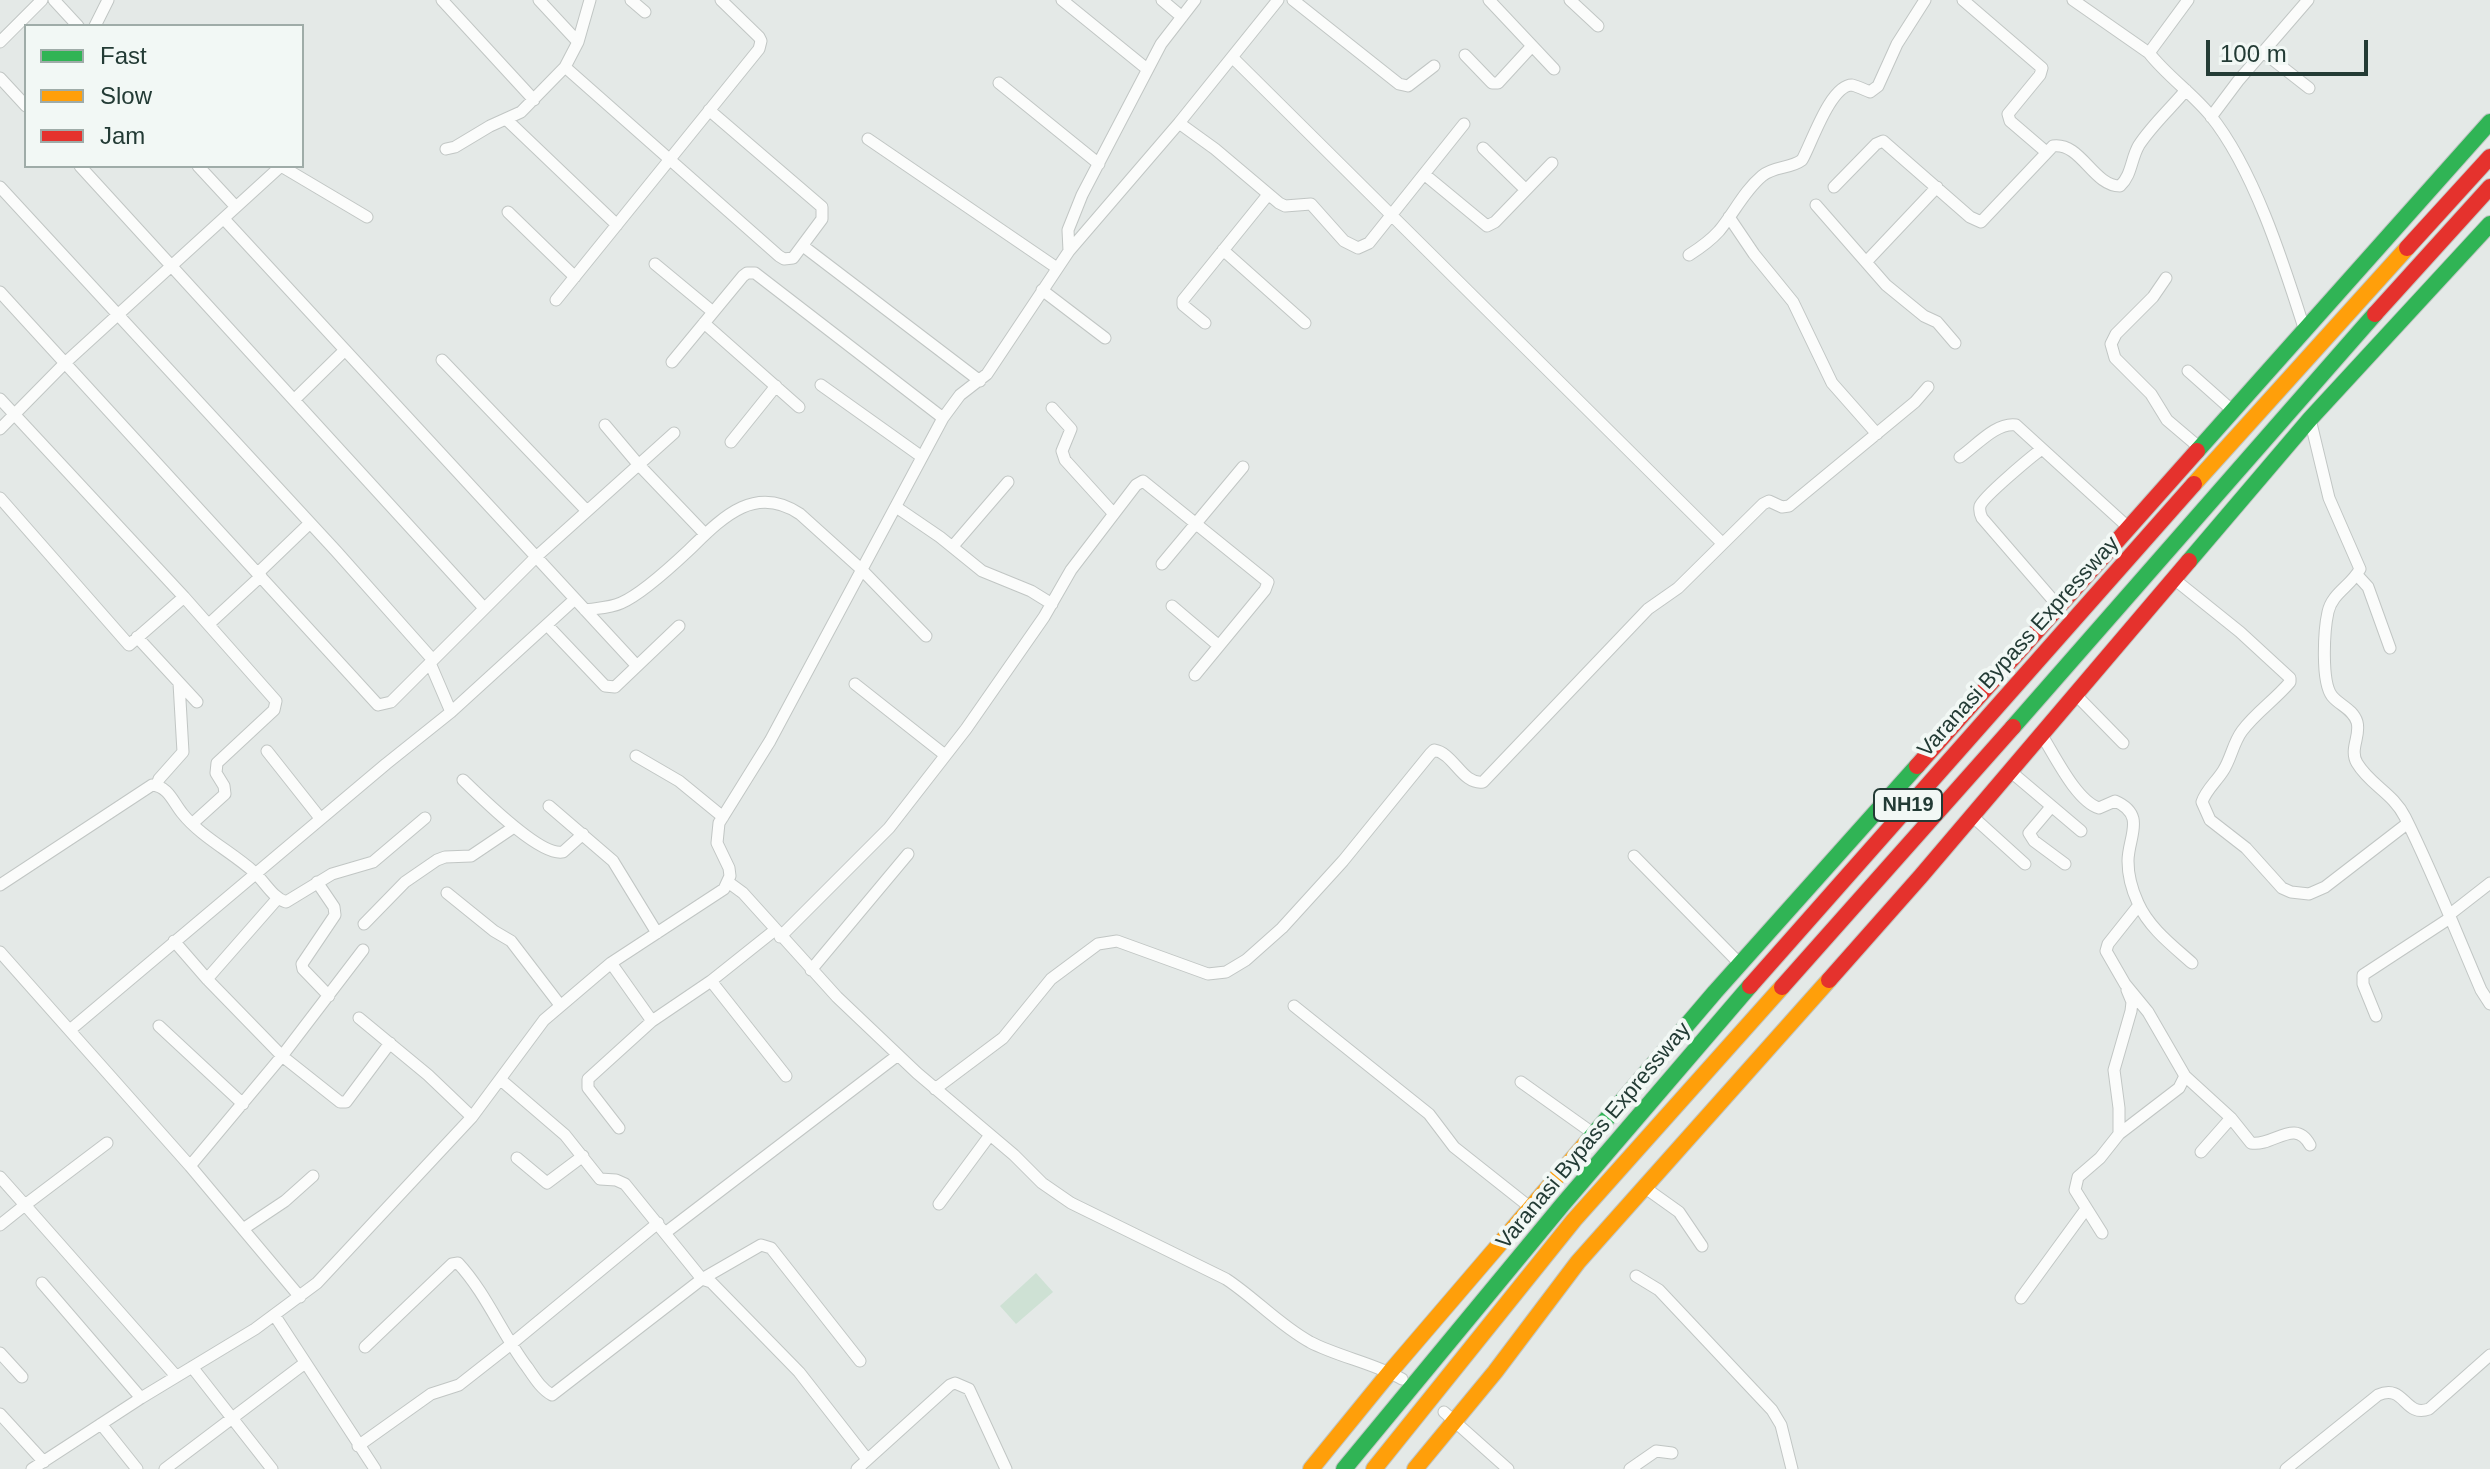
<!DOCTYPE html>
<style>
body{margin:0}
#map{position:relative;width:2490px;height:1469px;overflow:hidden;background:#e4e9e7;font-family:Helvetica,sans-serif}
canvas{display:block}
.legend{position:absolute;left:24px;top:24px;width:280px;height:144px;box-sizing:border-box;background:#f2f8f5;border:2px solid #9faca8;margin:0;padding:10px 14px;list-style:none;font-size:24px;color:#233b35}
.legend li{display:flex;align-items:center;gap:16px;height:40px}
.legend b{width:40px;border:2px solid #9faca8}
.scale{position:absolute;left:2206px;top:40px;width:162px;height:36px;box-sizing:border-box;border:4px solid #233b35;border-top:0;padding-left:10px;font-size:24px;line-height:28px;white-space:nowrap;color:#233b35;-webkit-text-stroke:6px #f2f8f5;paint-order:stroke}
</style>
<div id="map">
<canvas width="2490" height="1469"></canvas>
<ul class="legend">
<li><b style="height:10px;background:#30b455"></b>Fast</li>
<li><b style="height:10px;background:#ff9f0a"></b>Slow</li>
<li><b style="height:10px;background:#e5322d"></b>Jam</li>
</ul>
<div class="scale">100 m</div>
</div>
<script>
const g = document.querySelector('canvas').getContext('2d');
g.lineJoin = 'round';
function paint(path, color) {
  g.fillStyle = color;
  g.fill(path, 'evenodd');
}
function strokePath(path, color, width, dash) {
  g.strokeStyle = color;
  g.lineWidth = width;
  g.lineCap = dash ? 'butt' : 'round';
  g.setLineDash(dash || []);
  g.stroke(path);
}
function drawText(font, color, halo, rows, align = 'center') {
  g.font = font + ' Helvetica,sans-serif';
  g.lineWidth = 8;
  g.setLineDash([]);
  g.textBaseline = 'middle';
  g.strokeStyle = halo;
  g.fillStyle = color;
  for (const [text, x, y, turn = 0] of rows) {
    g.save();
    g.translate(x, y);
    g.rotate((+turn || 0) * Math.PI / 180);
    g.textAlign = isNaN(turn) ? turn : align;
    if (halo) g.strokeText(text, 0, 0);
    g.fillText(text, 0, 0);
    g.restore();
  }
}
paint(new Path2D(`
 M 1036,1273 L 1053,1292 L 1016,1324 L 1000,1306 Z`), '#cee1d4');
const street = new Path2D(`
 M 54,0 L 78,26
 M 442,0 L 534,100
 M 539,0 L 578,42
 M 590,0 L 578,42 L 565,67 L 779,256 L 784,259 L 793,258 L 822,219 L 822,207 L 709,110
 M 631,0 L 645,12
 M 1062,0 L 1147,69
 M 1162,0 L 1182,17
 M 1293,0 L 1399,84 L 1408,86 L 1434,66
 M 1489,0 L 1554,69
 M 1570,0 L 1598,26
 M 1963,0 L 2042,68 L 2040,75 L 2008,114 L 2010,121 L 2045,151
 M 2073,0 L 2149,53
 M 2188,0 L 2149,53 C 2167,76 2192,93 2210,115 C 2254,169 2284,265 2305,331
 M 95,26 L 108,0
 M 0,42 L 42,0
 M 2263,52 L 2309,88
 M 1465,55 L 1492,83 L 1498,83 L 1532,46
 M 1232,57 L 1722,543
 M 0,78 L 26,106
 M 999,83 L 1099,164
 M 2211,117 L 2238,81 L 2308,0
 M 507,120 L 617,225
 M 1179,123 L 1215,149 L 1279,203 L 1285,206 L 1311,204 L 1344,241 L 1358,248 L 1369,243 L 1464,124
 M 868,139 L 1057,268
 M 1483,148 L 1526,190
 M 446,149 L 455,147 L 490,126 L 521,112 L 565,67
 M 80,166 L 484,608
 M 198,166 L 236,207
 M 1424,174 L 1487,226 L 1495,222 L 1552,163
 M 0,187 L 336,551 L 433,660
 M 1834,187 L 1876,144 L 1883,141 L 1970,217 L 1981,222 L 2053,146 C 2081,142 2093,186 2120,186 C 2132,175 2131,158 2139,145 C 2152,125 2171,108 2186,90
 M 1816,205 L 1886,285 L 1924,316 L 1937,322 L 1955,343
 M 508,212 L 575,277
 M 1729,217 L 1754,254 L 1793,302 L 1832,383 L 1877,434
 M 224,219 L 637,666
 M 803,246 L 980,381
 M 1223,250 L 1305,323
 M 1069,251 L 1068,230 L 1082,195 L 1161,44 L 1195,0
 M 1689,255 C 1700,248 1711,240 1719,231 C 1734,213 1744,191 1762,176 C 1774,166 1790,169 1802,160 C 1811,145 1830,85 1852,85 C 1857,86 1865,90 1870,92 L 1878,86 L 1897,44 L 1925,0
 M 1867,261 L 1937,187
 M 655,264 L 713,312
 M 2166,278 L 2153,297 L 2116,334 L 2111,344 L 2115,358 L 2151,394 L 2167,420 L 2200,448
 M 1042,290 L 1105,338
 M 0,292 L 378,705 L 391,702 L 536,557 L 674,433
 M 556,300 L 759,49 L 761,41 L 759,37 L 721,0
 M 704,323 L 799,407
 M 1205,323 L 1183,305 L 1183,300 L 1267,196
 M 442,360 L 587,511
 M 672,362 L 743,276 L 747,273 L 755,273 L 943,418
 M 2188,371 L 2233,411
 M 821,385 L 922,457
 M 0,399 L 184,597 L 276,701 L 274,710 L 217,763 L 216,773 L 224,786 L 225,794 L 193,823
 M 294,400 L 345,350
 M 1052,408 L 1071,429 L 1062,451 L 1065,460 L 1114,514
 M 2310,419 L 2329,498 L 2360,569 C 2351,586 2332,593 2328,612 C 2324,630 2321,682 2332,696 C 2339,705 2353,709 2357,722 C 2361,736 2349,749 2357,763 C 2370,785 2393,793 2405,817 C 2433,873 2456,932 2481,990 L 2490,1004
 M 605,425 L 638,464 L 704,533
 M 0,429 L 66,362 L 281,166 L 367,217
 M 731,442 L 776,386
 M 2042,449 C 2032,456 1983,497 1980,506 C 1979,511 1980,514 1982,518 L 2059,607
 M 1960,457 C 1976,446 1996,422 2016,425 L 2129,528
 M 0,498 L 129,645 L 184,597
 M 896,507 L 940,537 L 982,571 L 1031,591 L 1052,604
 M 953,546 L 1008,482
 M 1162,564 L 1243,467
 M 258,573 L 310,523
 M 2357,575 L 2368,587 L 2390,648
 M 2174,579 L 2240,632 L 2290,678 L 2290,682 C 2275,700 2256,712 2242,731 C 2233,743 2231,759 2223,771 C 2216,782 2206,790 2202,802 L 2210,820 L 2246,848 L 2282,888 L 2291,892 L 2309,894 L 2325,887 L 2408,823
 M 1172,606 L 1219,646
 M 585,610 C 597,608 610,608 621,603 C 642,594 672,566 689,550 C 721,519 754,483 800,514 L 861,569 L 926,636
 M 209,624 L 261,576
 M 547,625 L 605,686 L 615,687 L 679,626
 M 137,637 L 197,702
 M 430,663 L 451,712
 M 855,684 L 945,755
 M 2075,694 L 2123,743
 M 2041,734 C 2054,754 2076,801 2099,808 L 2115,801 C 2147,815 2128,837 2128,861 C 2128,875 2132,890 2138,903 C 2149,928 2173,946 2192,963
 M 267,751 L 320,818
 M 636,756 L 679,781 L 723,817
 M 2010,771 L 2081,831
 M 463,780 C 481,797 540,857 563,852 L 583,834
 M 157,785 L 159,779 L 183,752 L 179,683
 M 549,806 L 613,861 L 657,933
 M 2051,807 L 2029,833 L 2034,841 L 2065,864
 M 1972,816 L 2025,864
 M 1634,856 L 1740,964
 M 317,882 L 334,907 L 335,915 L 302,964 L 303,969 L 329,996
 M 728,882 L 743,893 L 837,997 L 917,1073 L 1014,1155 L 1042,1183 L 1071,1203 L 1226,1279 C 1255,1298 1279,1325 1310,1342 C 1339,1357 1373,1363 1402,1379
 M 0,885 L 152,785 C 168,786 173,802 182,813 C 201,837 232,852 254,872 C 265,882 272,897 286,902 L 332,874 L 373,862 L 425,818
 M 447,893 L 494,931 L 511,941 L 560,1005
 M 2449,915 L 2490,883
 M 364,924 L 405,882 L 437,860 L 445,857 L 471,856 L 514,827
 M 780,937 L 889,828 L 966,729 L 1044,617 L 1071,570 L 1136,485 L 1143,481 L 1268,582 L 1265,590 L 1195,675
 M 174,941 L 207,979 L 282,1056 L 340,1102 L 346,1102 L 390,1043
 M 0,952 L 190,1166
 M 611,963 L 652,1021
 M 811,970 L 908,854
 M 207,979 L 278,898
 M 711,981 L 786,1076
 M 1294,1006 L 1429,1114 L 1454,1147 L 1531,1208
 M 2376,1016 L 2363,984 L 2363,975 L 2450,918
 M 359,1018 L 428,1075 L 472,1117
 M 159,1026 L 243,1104
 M 70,1030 L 386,764 L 451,712 L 575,599
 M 2185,1076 L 2231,1118 L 2251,1143 C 2273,1147 2295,1117 2310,1145
 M 501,1080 L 565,1135 L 600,1179 L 616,1180 L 625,1184 L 702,1279 L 711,1282 L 799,1372 L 867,1459
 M 1521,1082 L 1594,1134
 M 935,1089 L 1003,1038 L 1051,979 L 1098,944 L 1117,941 L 1208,974 L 1226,972 L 1246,960 L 1282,928 L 1343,861 L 1430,754 L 1434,750 C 1454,753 1462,785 1483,782 L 1648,609 L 1678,588 L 1763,504 L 1769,501 L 1782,507 L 1789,506 L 1915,402 L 1928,387
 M 619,1128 L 588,1088 L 588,1079 L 652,1021 L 711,981 L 775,930
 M 2119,1134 L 2119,1108 L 2114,1070 L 2131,1011 L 2132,1002 L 2127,990
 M 2201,1152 L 2231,1118
 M 517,1158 L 547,1183 L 583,1156
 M 0,1177 L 25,1205 L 107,1143
 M 1644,1187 L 1679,1212 L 1702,1246
 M 939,1204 L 990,1135
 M 0,1225 L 25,1205 L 176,1376
 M 243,1229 L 285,1201 L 313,1176
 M 665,1233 L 898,1055
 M 2102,1233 L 2075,1190 L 2078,1177 L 2100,1158 L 2119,1134 L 2179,1088 L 2185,1076 L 2148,1012 L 2125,984 L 2106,951 L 2108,944 L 2139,905
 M 1636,1276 L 1659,1290 L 1772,1410 L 1781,1425 L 1792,1469
 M 42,1283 L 141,1398
 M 300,1297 L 190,1166 L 282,1056 L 363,950
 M 2021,1298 L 2086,1209
 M 275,1316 L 375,1469
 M 365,1347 L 452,1264 L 458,1263 C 486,1293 502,1334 527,1367 C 534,1377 541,1389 552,1395 L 702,1279 L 761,1245 L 771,1248 L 860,1361
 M 0,1353 L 22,1377
 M 192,1367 L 272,1469
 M 1444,1412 L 1508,1469
 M 0,1414 L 44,1462
 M 101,1424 L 137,1469
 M 358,1446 L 431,1394 L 459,1385 L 510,1345 L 658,1223
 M 32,1469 L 141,1398 L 255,1329 L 317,1283 L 472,1117 L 544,1020 L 611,963 L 724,889 L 730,876 L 729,868 L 717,843 L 719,823 L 770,741 L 943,418 L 960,395 L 987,374 L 1069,251 L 1179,123 L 1278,0
 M 165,1469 L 305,1363
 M 857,1469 L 950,1385 L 955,1383 L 969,1389 L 1006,1469
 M 1630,1469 L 1656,1451 L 1672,1453
 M 2286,1469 L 2378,1395 C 2405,1383 2404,1418 2429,1409 L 2490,1355`);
const fast = new Path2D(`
 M 2197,451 L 2490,122
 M 2189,561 L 2310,419 L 2490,224
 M 2013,727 L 2375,314
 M 1587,1142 L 1715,992 L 1917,766
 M 1344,1469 L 1563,1204 L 1750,986`);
const slow = new Path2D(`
 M 2194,484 L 2407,248
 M 1311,1469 L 1390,1372 L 1587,1142
 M 1374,1469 L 1574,1220 L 1782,987
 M 1415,1469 L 1495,1372 L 1578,1262 L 1829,980`);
const jam = new Path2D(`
 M 2407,248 L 2490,157
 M 2375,314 L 2490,187
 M 1917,766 L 2197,451
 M 1829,980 L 1921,876 L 2189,561
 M 1750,986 L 2194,484
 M 1782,987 L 2013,727`);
strokePath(street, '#c1c6c4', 13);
strokePath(fast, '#c0c6c4', 18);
strokePath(slow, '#c0c6c4', 18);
strokePath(jam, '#c0c6c4', 18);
strokePath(street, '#fbfcfb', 11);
strokePath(fast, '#30b455', 16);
strokePath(slow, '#ff9f0a', 16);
strokePath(jam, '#e5322d', 16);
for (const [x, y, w] of [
 [1908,805,68]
]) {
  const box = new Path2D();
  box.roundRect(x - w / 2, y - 16, w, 32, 6);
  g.fillStyle = '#f2f8f5';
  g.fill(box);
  strokePath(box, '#233b35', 2);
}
drawText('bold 20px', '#233b35', null, [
 ["NH19",1908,805]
]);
drawText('22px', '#233b35', '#f2f8f5', [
 ["Varanasi Bypass Expressway",2019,647,-48],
 ["Varanasi Bypass Expressway",1594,1136,-50]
]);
</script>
